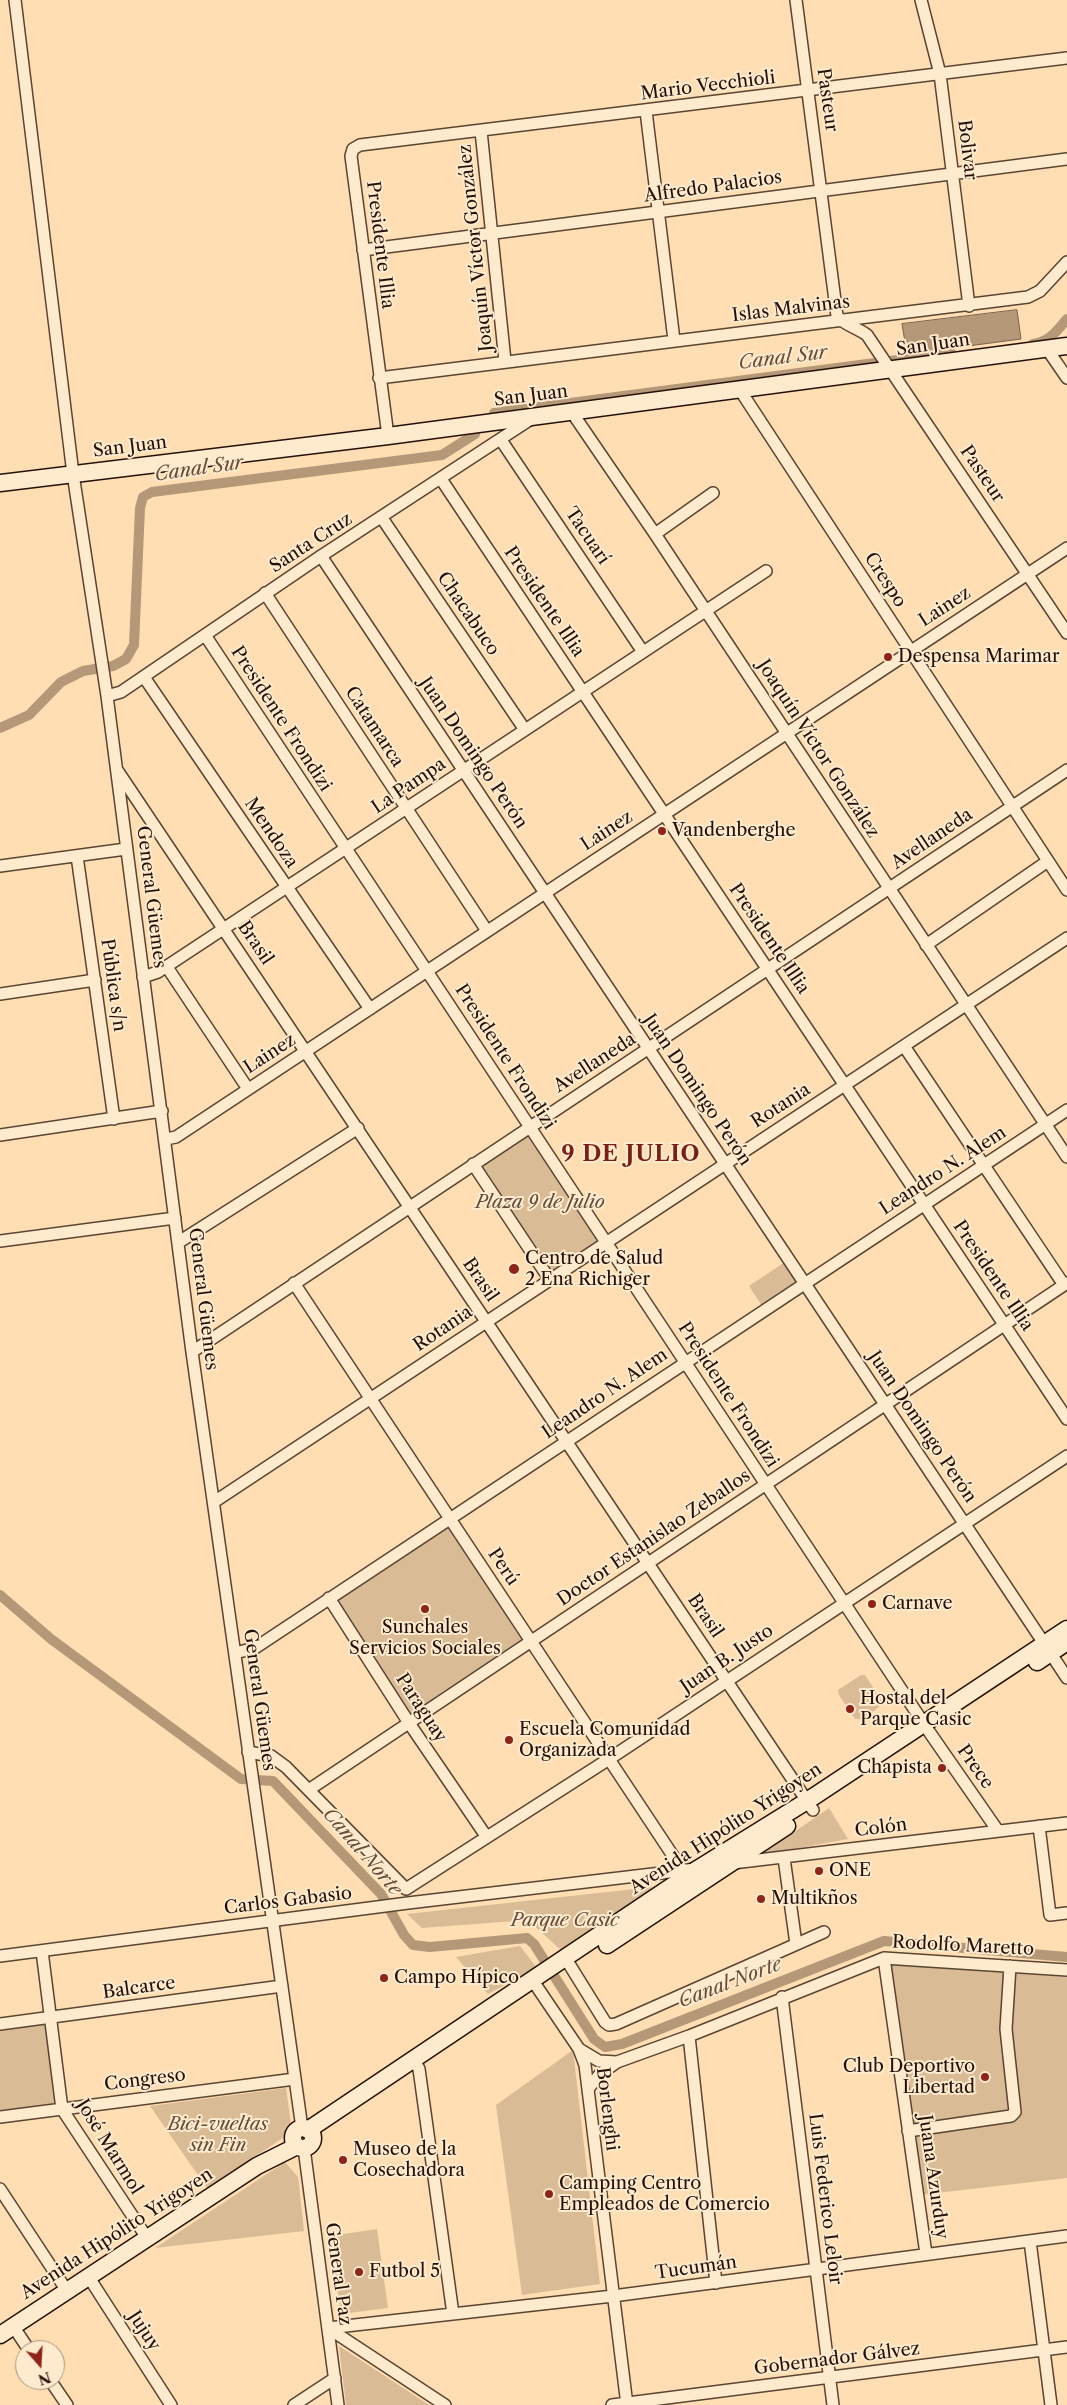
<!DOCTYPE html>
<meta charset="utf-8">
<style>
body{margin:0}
#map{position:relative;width:1067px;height:2405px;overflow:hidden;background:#fedeb2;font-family:"Libre Caslon Text",serif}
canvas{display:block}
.north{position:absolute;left:15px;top:2340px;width:50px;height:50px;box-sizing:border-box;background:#feeacd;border:1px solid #a7937e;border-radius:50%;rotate:161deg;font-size:14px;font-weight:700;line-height:20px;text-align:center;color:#241008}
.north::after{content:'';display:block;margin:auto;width:18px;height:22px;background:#8f2418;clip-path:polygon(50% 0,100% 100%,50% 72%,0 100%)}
</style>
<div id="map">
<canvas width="1067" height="2405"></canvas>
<div class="north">N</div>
</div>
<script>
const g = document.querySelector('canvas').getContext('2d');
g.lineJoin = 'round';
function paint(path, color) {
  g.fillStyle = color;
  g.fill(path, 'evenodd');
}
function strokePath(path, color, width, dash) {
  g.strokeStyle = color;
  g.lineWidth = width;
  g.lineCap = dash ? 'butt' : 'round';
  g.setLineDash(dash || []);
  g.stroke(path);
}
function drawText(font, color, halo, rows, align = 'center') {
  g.font = font + ' "Libre Caslon Text",serif';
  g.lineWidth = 4;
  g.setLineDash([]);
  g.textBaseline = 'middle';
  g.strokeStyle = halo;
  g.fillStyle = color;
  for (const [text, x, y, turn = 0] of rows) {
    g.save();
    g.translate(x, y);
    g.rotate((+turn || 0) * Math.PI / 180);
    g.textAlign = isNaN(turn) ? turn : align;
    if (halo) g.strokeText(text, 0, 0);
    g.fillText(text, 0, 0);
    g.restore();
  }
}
paint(new Path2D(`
 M 530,1127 L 606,1242 L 550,1280 L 473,1164 Z
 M 785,1262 L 798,1281 L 762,1306 L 749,1286 Z
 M 449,1518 L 531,1641 L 409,1723 L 329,1598 Z
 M 861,1675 L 865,1675 L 881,1700 L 880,1706 L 863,1719 L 855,1719 L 839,1695 L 838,1690 Z
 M 829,1808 L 848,1839 L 761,1855 Z
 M 662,1886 L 562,1951 L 528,1920 L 422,1928 L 407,1914 Z
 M 520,1946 L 537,1968 L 488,1994 L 456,1957 Z
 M 905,1965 L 1067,1977 L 1067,2178 L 919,2195 L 888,1966 Z
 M 47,2024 L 58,2104 L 0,2113 L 0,2031 Z
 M 573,2050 L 600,2284 L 522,2295 L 496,2105 Z
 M 286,2088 L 292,2132 L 207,2188 L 150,2106 Z
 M 285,2162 L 298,2177 L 304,2231 L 155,2248 Z
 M 377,2229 L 388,2308 L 341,2314 L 330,2236 Z
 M 339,2346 L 429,2405 L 346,2405 Z`), '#d9bb95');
const water = new Path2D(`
 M 1017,310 L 1021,339 L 907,354 L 902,324 Z`);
paint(water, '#b49878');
strokePath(water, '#7a624b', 1);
strokePath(new Path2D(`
 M 1033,344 C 1049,342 1057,331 1067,319
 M 494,413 L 951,353
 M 0,728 L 29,715 L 61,682 L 83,671 L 113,666 L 126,659 L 134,645 L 140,508 L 143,497 L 152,492 L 442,455 L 475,434
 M 0,1595 L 51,1639 L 241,1779 L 273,1781 L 381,1894 L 404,1935 L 413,1945 L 430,1947 L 527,1938 L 534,1944 L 594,2039 L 605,2047 L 622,2044 L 884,1941 L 1067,1957`), '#b49878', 10);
const street = new Path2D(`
 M 15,0 L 73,474 L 107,696 L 192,1352 L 302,2128
 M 796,0 L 837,316 C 844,325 858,328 867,335 L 1067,633
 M 921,0 L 940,74 L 969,306
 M 646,111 L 674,340
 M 481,131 L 505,361
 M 363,250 L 1067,159
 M 1047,349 L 1067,378
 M 379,378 L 1028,297 L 1040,291 L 1067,262
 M 740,390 L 1067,890
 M 571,411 L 655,534 L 1067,1157
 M 388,436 L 351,156 L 353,149 L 360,145 L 1067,58
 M 501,440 L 643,652
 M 441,479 L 1067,1419
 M 382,518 L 525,730
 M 655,534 L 713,493
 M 321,556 L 1067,1678
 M 265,593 L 487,931
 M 205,635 L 930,1733 L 998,1831
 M 144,677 L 370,1009
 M 107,696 L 121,692 L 321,556 L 531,419
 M 117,770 L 813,1810
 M 77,856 L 114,1119
 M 0,866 L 126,849
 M 926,945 L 1048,861
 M 167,967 L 248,1089
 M 143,977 L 158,972 L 766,571
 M 0,994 L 95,980
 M 904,1046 L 1064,1285
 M 0,1135 L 162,1111
 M 166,1139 L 176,1137 L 1067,548
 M 473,1164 L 550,1280
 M 0,1241 L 175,1218
 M 179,1242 L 358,1128
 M 294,1283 L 683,1871
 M 192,1352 L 1067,770
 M 214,1502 L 1067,938
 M 329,1598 L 409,1723 L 486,1836
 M 235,1653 L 255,1648 L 1067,1110
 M 248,1752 L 271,1756 L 286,1767 L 406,1889
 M 310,1789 L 1067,1283
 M 1039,1826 L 1050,1915 L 1067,1913
 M 784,1858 L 796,1944
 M 733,1863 L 1067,1823
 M 406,1889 L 609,1759 L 1067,1456
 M 42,1951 L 62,2109 L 147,2238
 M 0,1956 L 408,1903 L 695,1869
 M 884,1958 L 926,2254
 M 566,1959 L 605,2022 L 609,2025 L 616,2024 L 824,1932
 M 533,1981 L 579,2049 L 585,2065 L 627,2405
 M 782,1997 L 833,2405
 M 0,2024 L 282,1986
 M 689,2036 L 716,2283
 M 579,2049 L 599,2061 L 617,2062 L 689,2036 L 884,1958 L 1067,1970
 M 414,2060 L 419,2069 L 453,2314
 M 588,2089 L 600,2074 L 617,2062
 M 0,2117 L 295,2079
 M 908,2131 L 1011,2116 L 1015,2112 L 1006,2029 L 1010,1966
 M 304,2148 L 338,2405
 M 0,2189 L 67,2291
 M 1030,2241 L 1051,2405
 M 88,2276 L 171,2405
 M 13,2326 L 29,2350
 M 328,2328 L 613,2296 L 1067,2236
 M 328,2328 L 445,2405
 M 50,2380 L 67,2405
 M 294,2405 L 335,2378
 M 612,2405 L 1067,2347`);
const secondary = new Path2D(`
 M 0,483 L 388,436 L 1067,346
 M 1037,1662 L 1067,1642
 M 607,1945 L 787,1826
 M293 2138a10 10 0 1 1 20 0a10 10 0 1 1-20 0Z
 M 308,2130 L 699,1868 L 807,1801 L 1067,1629
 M 0,2335 L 257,2166 L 297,2146`);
strokePath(street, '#5a4432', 14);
strokePath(secondary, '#241008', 19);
strokePath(street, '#feeacd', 11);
strokePath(secondary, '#feeacd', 16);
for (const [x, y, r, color] of [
 [888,657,5,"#8f2418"],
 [662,831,5,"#8f2418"],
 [514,1269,6,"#8f2418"],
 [872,1604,5,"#8f2418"],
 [425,1609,5,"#8f2418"],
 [850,1709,5,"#8f2418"],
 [509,1740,5,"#8f2418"],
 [942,1768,5,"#8f2418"],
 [819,1871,5,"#8f2418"],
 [761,1899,5,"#8f2418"],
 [384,1978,5,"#8f2418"],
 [985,2077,5,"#8f2418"],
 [343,2160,5,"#8f2418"],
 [549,2194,5,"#8f2418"],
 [359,2272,5,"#8f2418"]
]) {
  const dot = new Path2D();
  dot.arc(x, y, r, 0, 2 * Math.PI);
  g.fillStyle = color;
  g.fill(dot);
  strokePath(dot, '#feeacd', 2);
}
drawText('18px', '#241008', '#feeacd', [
 ["Mario Vecchioli",708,86,-7],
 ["Pasteur",827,100,82],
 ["Bolivar",967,150,83],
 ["Alfredo Palacios",713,187,-8],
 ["Presidente Illia",380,245,83],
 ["Joaquín Víctor González",476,248,-96],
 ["Islas Malvinas",791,309,-7],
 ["San Juan",933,345,-8],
 ["San Juan",531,396,-7],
 ["San Juan",130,447,-7],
 ["Pasteur",982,474,56],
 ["Tacuarí",587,536,56],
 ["Santa Cruz",311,543,-33],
 ["Crespo",885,580,57],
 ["Presidente Illia",544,602,56],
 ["Lainez",945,607,-33],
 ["Chacabuco",468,614,56],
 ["Presidente Frondizi",281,719,57],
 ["Catamarca",374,727,57],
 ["Joaquín Víctor González",818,749,57],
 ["Juan Domingo Perón",473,753,56],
 ["La Pampa",409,786,-34],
 ["Lainez",607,831,-33],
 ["Mendoza",271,833,56],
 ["Avellaneda",932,839,-34],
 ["General Güemes",151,897,83],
 ["Presidente Illia",769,939,56],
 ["Brasil",255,943,56],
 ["Pública s/n",113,985,82],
 ["Lainez",270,1054,-33],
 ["Presidente Frondizi",505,1057,57],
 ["Avellaneda",595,1063,-33],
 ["Juan Domingo Perón",697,1090,56],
 ["Rotania",781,1106,-33],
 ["Leandro N. Alem",943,1171,-33],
 ["Presidente Illia",993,1276,56],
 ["Brasil",480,1280,56],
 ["General Güemes",203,1299,83],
 ["Rotania",443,1329,-34],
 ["Leandro N. Alem",605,1394,-34],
 ["Presidente Frondizi",728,1395,57],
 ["Juan Domingo Perón",922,1427,56],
 ["Doctor Estanislao Zeballos",654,1538,-34],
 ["Perú",503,1567,56],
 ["Brasil",705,1616,56],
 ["Juan B. Justo",727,1659,-34],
 ["General Güemes",259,1700,82],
 ["Paraguay",421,1708,57],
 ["Prece",975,1767,55],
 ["Colón",881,1828,-7],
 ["Avenida Hipólito Yrigoyen",726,1829,-33],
 ["Carlos Gabasio",288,1901,-7],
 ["Rodolfo Maretto",963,1946,3],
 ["Balcarce",139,1988,-8],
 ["Congreso",145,2080,-7],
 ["Borlenghi",607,2109,83],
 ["José Marmol",109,2147,58],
 ["Juana Azurduy",933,2177,82],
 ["Luis Federico Leloir",825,2199,83],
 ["Avenida Hipólito Yrigoyen",117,2234,-33],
 ["Tucumán",696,2268,-8],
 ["General Paz",338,2274,82],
 ["Jujuy",144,2331,57],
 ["Gobernador Gálvez",837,2359,-7]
]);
drawText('18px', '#241008', '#feeacd', [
 ["Despensa Marimar",898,657],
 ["Vandenberghe",672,831],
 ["Centro de Salud",525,1259],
 ["2 Ena Richiger",525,1280],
 ["Carnave",882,1604],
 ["Sunchales",425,1628,"center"],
 ["Servicios Sociales",425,1649,"center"],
 ["Hostal del",860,1699],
 ["Parque Casic",860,1720],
 ["Escuela Comunidad",519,1730],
 ["Organizada",519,1751],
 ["Chapista",932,1768,"right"],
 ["ONE",829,1871],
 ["Multikños",771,1899],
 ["Campo Hípico",394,1978],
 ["Club Deportivo",975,2067,"right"],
 ["Libertad",975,2088,"right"],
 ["Museo de la",353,2150],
 ["Cosechadora",353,2171],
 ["Camping Centro",559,2184],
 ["Empleados de Comercio",559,2205],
 ["Futbol 5",369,2272]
], 'left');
drawText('italic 18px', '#634c39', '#feeacd', [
 ["Plaza 9 de Julio",540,1203],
 ["Parque Casic",565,1921],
 ["Bici-vueltas",218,2125],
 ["sin Fin",218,2146]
]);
drawText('italic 19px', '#654d3a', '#feeacd', [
 ["Canal Sur",783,358,-7],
 ["Canal Sur",199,469,-8],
 ["Canal Norte",362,1852,49],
 ["Canal Norte",730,1983,-21]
]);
g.letterSpacing = '1px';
drawText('bold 22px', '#7a1f14', '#feeacd', [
 ["9 DE JULIO",631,1155]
]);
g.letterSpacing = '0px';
</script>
